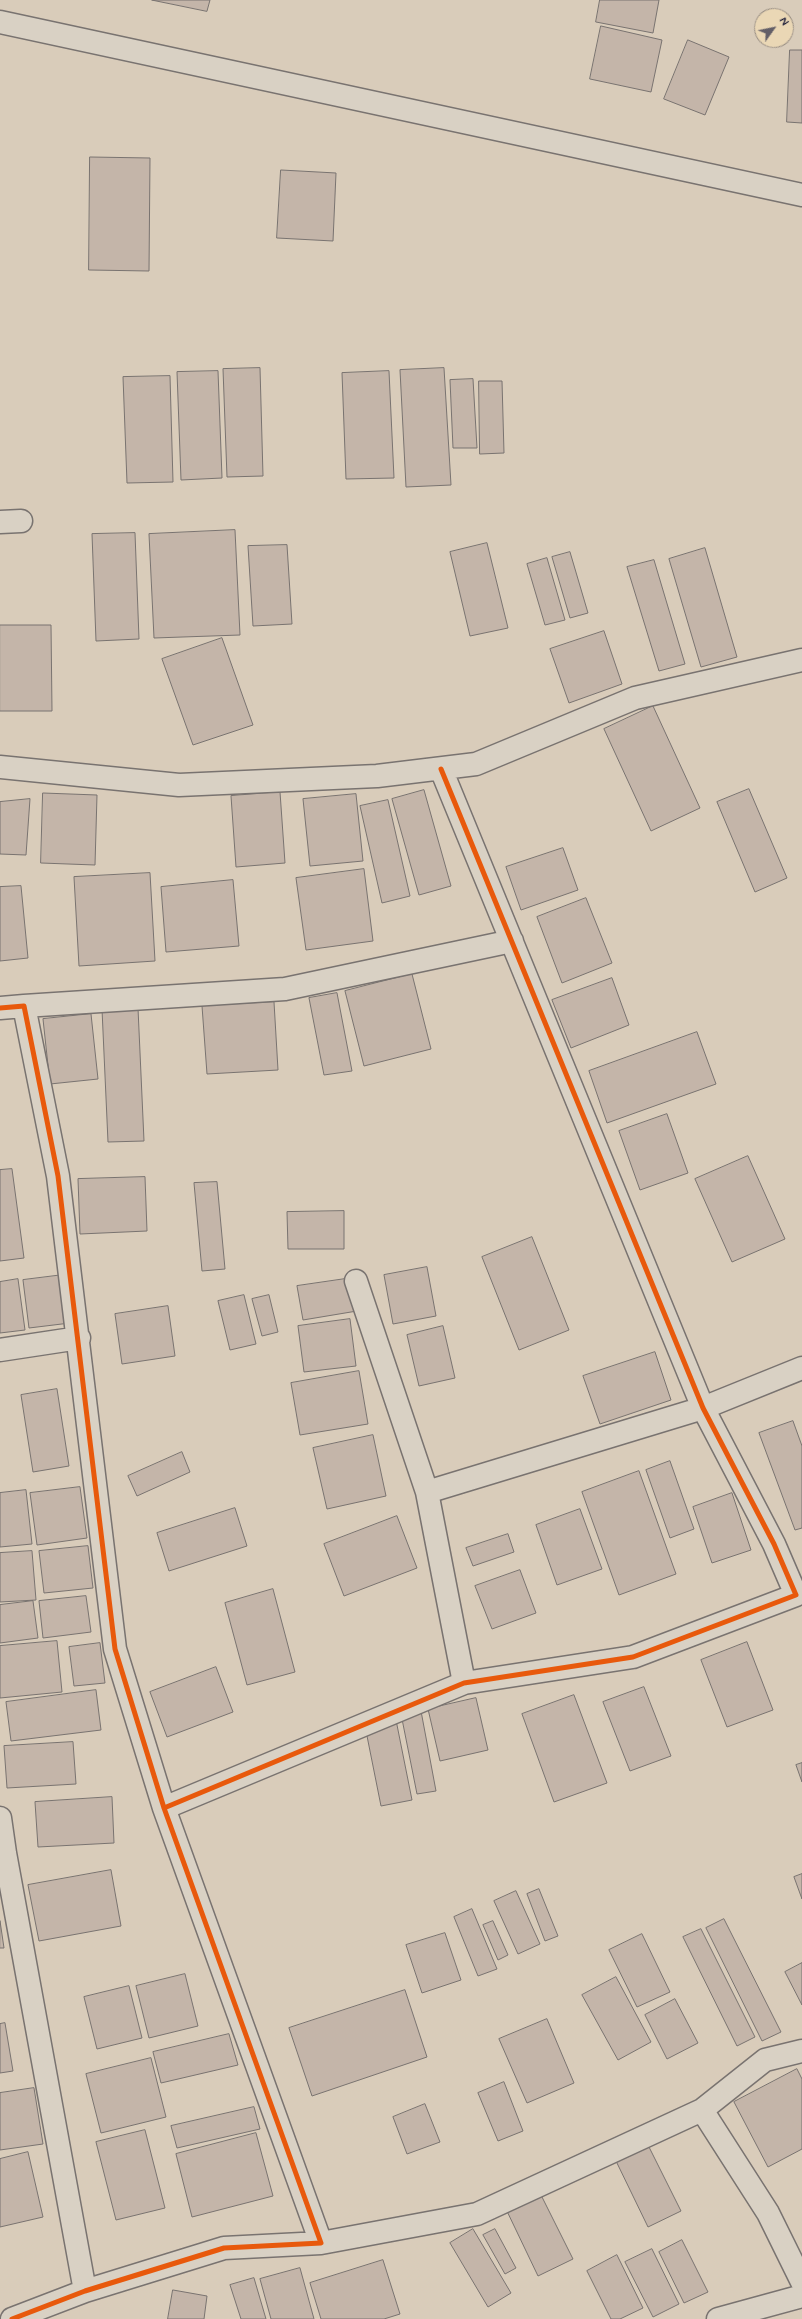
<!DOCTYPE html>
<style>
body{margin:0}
#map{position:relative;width:802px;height:2319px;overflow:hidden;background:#d9ccba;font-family:Mynerve,sans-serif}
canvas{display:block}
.north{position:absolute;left:754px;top:8px;width:40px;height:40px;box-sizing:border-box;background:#ead7b5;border:1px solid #9a8f84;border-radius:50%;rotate:57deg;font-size:11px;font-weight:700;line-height:16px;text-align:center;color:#22223b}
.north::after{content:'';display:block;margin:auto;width:14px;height:18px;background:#625e67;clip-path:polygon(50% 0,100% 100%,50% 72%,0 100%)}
</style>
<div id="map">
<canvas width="802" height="2319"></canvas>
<div class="north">N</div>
</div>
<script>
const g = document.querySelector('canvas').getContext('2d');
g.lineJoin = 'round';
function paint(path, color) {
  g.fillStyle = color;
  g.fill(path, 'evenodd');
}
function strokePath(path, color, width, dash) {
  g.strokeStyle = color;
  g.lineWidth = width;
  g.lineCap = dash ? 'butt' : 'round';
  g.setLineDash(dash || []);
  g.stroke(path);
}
const building = new Path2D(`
 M 152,0 L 210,0 L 207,11 Z
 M 600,0 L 659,0 L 653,33 L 596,22 Z
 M 601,26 L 662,40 L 651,92 L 590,79 Z
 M 688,40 L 729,57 L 705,115 L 664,99 Z
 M 790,50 L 802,50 L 802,123 L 787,122 Z
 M 90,157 L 150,158 L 149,271 L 89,270 Z
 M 281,170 L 336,173 L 333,241 L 277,238 Z
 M 260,368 L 263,476 L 227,477 L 223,369 Z
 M 444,368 L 451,485 L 406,487 L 400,370 Z
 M 218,371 L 222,478 L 181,480 L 177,372 Z
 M 389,371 L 394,478 L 346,479 L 342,373 Z
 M 170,376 L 173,482 L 127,483 L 123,377 Z
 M 473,379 L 477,448 L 453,448 L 450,380 Z
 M 479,381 L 502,381 L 504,453 L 480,454 Z
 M 235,530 L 240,635 L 154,638 L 149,534 Z
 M 135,533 L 139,639 L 96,641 L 92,534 Z
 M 487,543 L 508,628 L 470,636 L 450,552 Z
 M 287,545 L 292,624 L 253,626 L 248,546 Z
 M 705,548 L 737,657 L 701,667 L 669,559 Z
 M 570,552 L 588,613 L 570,618 L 552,557 Z
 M 547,558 L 565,620 L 545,625 L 527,564 Z
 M 654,560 L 685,664 L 659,671 L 627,567 Z
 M 0,625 L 51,625 L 52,711 L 0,711 Z
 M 604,631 L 622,684 L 569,703 L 550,649 Z
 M 222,638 L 253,725 L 193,745 L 162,659 Z
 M 653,706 L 700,808 L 651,831 L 604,729 Z
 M 749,789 L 787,878 L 755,892 L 717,802 Z
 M 424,790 L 451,886 L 419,895 L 392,799 Z
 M 280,792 L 285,863 L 236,867 L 231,796 Z
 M 43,793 L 97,795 L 95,865 L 41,863 Z
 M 356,794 L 363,861 L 310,866 L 303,799 Z
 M 30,799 L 26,855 L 0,854 L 0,802 Z
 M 388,800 L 410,896 L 382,903 L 360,806 Z
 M 563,848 L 578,890 L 521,910 L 506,867 Z
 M 364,869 L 373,941 L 306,950 L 296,878 Z
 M 150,873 L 155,961 L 79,966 L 74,877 Z
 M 233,880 L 239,946 L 166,952 L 161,887 Z
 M 21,886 L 28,958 L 0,961 L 0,887 Z
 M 586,898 L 612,963 L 562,983 L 537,917 Z
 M 412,974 L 431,1049 L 364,1066 L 345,991 Z
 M 612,978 L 629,1025 L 571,1048 L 552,1000 Z
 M 337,993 L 352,1071 L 324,1075 L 309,998 Z
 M 274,1002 L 278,1070 L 207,1074 L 202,1006 Z
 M 138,1008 L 144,1141 L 108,1142 L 102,1009 Z
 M 91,1014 L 98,1079 L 50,1084 L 43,1019 Z
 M 697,1032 L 716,1084 L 607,1123 L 589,1071 Z
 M 667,1114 L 688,1173 L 640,1190 L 619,1131 Z
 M 748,1156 L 785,1239 L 732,1262 L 695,1179 Z
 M 12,1169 L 24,1258 L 0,1261 L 0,1170 Z
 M 145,1177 L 147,1231 L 80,1234 L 78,1179 Z
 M 217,1182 L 225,1269 L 202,1271 L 194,1183 Z
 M 344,1211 L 344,1249 L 288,1249 L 287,1212 Z
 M 532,1237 L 569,1330 L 519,1350 L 482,1257 Z
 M 427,1267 L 436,1316 L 393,1324 L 384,1275 Z
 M 63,1275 L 70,1323 L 29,1328 L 23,1280 Z
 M 352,1278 L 357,1311 L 303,1320 L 297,1286 Z
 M 18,1279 L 25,1330 L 0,1333 L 0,1282 Z
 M 244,1295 L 256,1344 L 230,1350 L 218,1301 Z
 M 269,1295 L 278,1332 L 262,1336 L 252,1299 Z
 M 168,1306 L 175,1356 L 122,1364 L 115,1314 Z
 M 350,1319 L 356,1366 L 304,1372 L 298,1326 Z
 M 443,1326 L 455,1378 L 419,1386 L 407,1335 Z
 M 655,1352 L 671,1400 L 600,1424 L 583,1376 Z
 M 359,1371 L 368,1424 L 300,1435 L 291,1383 Z
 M 57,1389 L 69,1466 L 33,1472 L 21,1395 Z
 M 793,1421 L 802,1446 L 802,1528 L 795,1530 L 759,1433 Z
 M 373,1435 L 386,1496 L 327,1509 L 313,1448 Z
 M 182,1452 L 190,1472 L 137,1496 L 128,1476 Z
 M 670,1461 L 694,1529 L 670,1538 L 646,1470 Z
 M 639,1471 L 676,1574 L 619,1595 L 582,1492 Z
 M 80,1487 L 87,1538 L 37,1545 L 30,1493 Z
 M 26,1490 L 32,1544 L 0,1547 L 0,1493 Z
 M 732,1493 L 751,1550 L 712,1563 L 693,1507 Z
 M 235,1508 L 247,1546 L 169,1571 L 157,1533 Z
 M 580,1509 L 602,1569 L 557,1585 L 536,1525 Z
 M 397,1516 L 417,1568 L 344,1596 L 324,1544 Z
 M 508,1534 L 514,1552 L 473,1566 L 466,1548 Z
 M 88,1546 L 93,1588 L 44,1593 L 39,1551 Z
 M 32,1551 L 36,1600 L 0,1602 L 0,1553 Z
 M 520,1570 L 536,1613 L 492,1629 L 475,1586 Z
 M 273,1589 L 295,1672 L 247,1685 L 225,1603 Z
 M 86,1596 L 91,1632 L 43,1638 L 39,1601 Z
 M 33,1601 L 38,1638 L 0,1643 L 0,1605 Z
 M 57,1641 L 62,1692 L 0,1698 L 0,1646 Z
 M 747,1642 L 773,1710 L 727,1727 L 701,1660 Z
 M 100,1643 L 105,1683 L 74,1686 L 69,1647 Z
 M 216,1667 L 233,1712 L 167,1737 L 150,1692 Z
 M 644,1687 L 671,1756 L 630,1771 L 603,1702 Z
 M 96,1690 L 101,1730 L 11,1741 L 6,1702 Z
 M 574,1695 L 607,1783 L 554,1802 L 522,1714 Z
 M 476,1698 L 488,1750 L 440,1761 L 428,1709 Z
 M 421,1711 L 436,1791 L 417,1794 L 401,1714 Z
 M 396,1720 L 412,1800 L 381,1806 L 365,1726 Z
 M 73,1742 L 76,1784 L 7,1788 L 4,1746 Z
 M 802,1763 L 802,1782 L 796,1765 Z
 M 112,1797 L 114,1843 L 38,1847 L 35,1802 Z
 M 111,1870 L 121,1926 L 39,1941 L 28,1885 Z
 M 802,1874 L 802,1899 L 794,1877 Z
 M 539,1889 L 558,1936 L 545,1941 L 527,1894 Z
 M 516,1891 L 540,1944 L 518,1954 L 494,1901 Z
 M 472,1909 L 497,1969 L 478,1976 L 454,1917 Z
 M 724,1919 L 781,2032 L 762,2041 L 706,1928 Z
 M 0,1921 L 4,1948 L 0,1948 Z
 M 493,1921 L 508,1955 L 498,1960 L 483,1925 Z
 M 701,1929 L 755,2037 L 737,2046 L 683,1937 Z
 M 445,1933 L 461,1980 L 422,1993 L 406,1945 Z
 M 642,1934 L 670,1992 L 637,2007 L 609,1950 Z
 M 802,1963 L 802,2005 L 785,1972 Z
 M 185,1974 L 198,2026 L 149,2038 L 136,1986 Z
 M 616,1977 L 651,2042 L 618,2060 L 582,1995 Z
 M 129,1986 L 142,2038 L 97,2049 L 84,1997 Z
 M 405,1990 L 427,2057 L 312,2096 L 289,2028 Z
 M 675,1999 L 698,2043 L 667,2059 L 645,2015 Z
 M 547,2019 L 574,2083 L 527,2103 L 499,2039 Z
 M 5,2023 L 13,2071 L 0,2073 L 0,2024 Z
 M 229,2034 L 238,2065 L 161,2083 L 153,2052 Z
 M 151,2058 L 166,2117 L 101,2133 L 86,2074 Z
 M 797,2069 L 802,2079 L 802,2149 L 768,2167 L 734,2102 Z
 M 504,2082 L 523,2131 L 498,2141 L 478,2093 Z
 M 34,2088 L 43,2144 L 0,2150 L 0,2093 Z
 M 425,2104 L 440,2142 L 407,2154 L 393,2117 Z
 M 254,2107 L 260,2129 L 177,2148 L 171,2126 Z
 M 145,2130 L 165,2208 L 116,2220 L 96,2142 Z
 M 256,2133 L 273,2196 L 192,2217 L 176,2154 Z
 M 648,2145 L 681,2211 L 648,2227 L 616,2161 Z
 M 28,2152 L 43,2217 L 0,2227 L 0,2159 Z
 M 539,2191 L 573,2259 L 538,2276 L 505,2207 Z
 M 473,2229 L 511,2293 L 488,2307 L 450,2243 Z
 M 495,2229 L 516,2268 L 505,2274 L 483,2235 Z
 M 682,2240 L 708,2292 L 684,2303 L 659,2252 Z
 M 652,2249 L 679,2304 L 653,2317 L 625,2262 Z
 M 617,2255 L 643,2308 L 620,2319 L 611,2319 L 587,2271 Z
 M 383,2260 L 400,2314 L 384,2319 L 321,2319 L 310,2283 Z
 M 300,2268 L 314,2319 L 271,2319 L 260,2279 Z
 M 254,2278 L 266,2319 L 241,2319 L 230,2285 Z
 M 173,2290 L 207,2296 L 204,2319 L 168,2319 Z`);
paint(building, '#c4b5a9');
strokePath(building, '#797370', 1);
const minor = new Path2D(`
 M 0,22 L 802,195
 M 0,522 L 21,521
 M 0,767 L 179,785 L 377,776 L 476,764 L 635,698 L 802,660
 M 24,1006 L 285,989 L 512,941
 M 0,1008 L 24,1006 L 58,1176 L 115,1649 L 164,1808 L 321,2243 L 224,2248 L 85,2291 L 12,2319
 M 356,1281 L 427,1492 L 464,1683
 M 0,1350 L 79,1338
 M 427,1492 L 703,1408 L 802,1368
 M 164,1808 L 464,1683 L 633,1657 L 796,1595 L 774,1544 L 703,1408 L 441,769
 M 0,1818 L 5,1853 L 85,2291
 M 702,2110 L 768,2213 L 802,2282
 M 321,2243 L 477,2214 L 702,2110 L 765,2060 L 802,2051
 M 718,2319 L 802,2296`);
strokePath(minor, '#797370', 25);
strokePath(minor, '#d9d1c4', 22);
strokePath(new Path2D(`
 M 0,1008 L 24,1006 L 58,1176 L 115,1649 L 164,1808 L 321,2243 L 224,2248 L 85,2291 L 12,2319
 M 164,1808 L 464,1683 L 633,1657 L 796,1595 L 774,1544 L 703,1408 L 441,769`), '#e8590c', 5);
</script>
